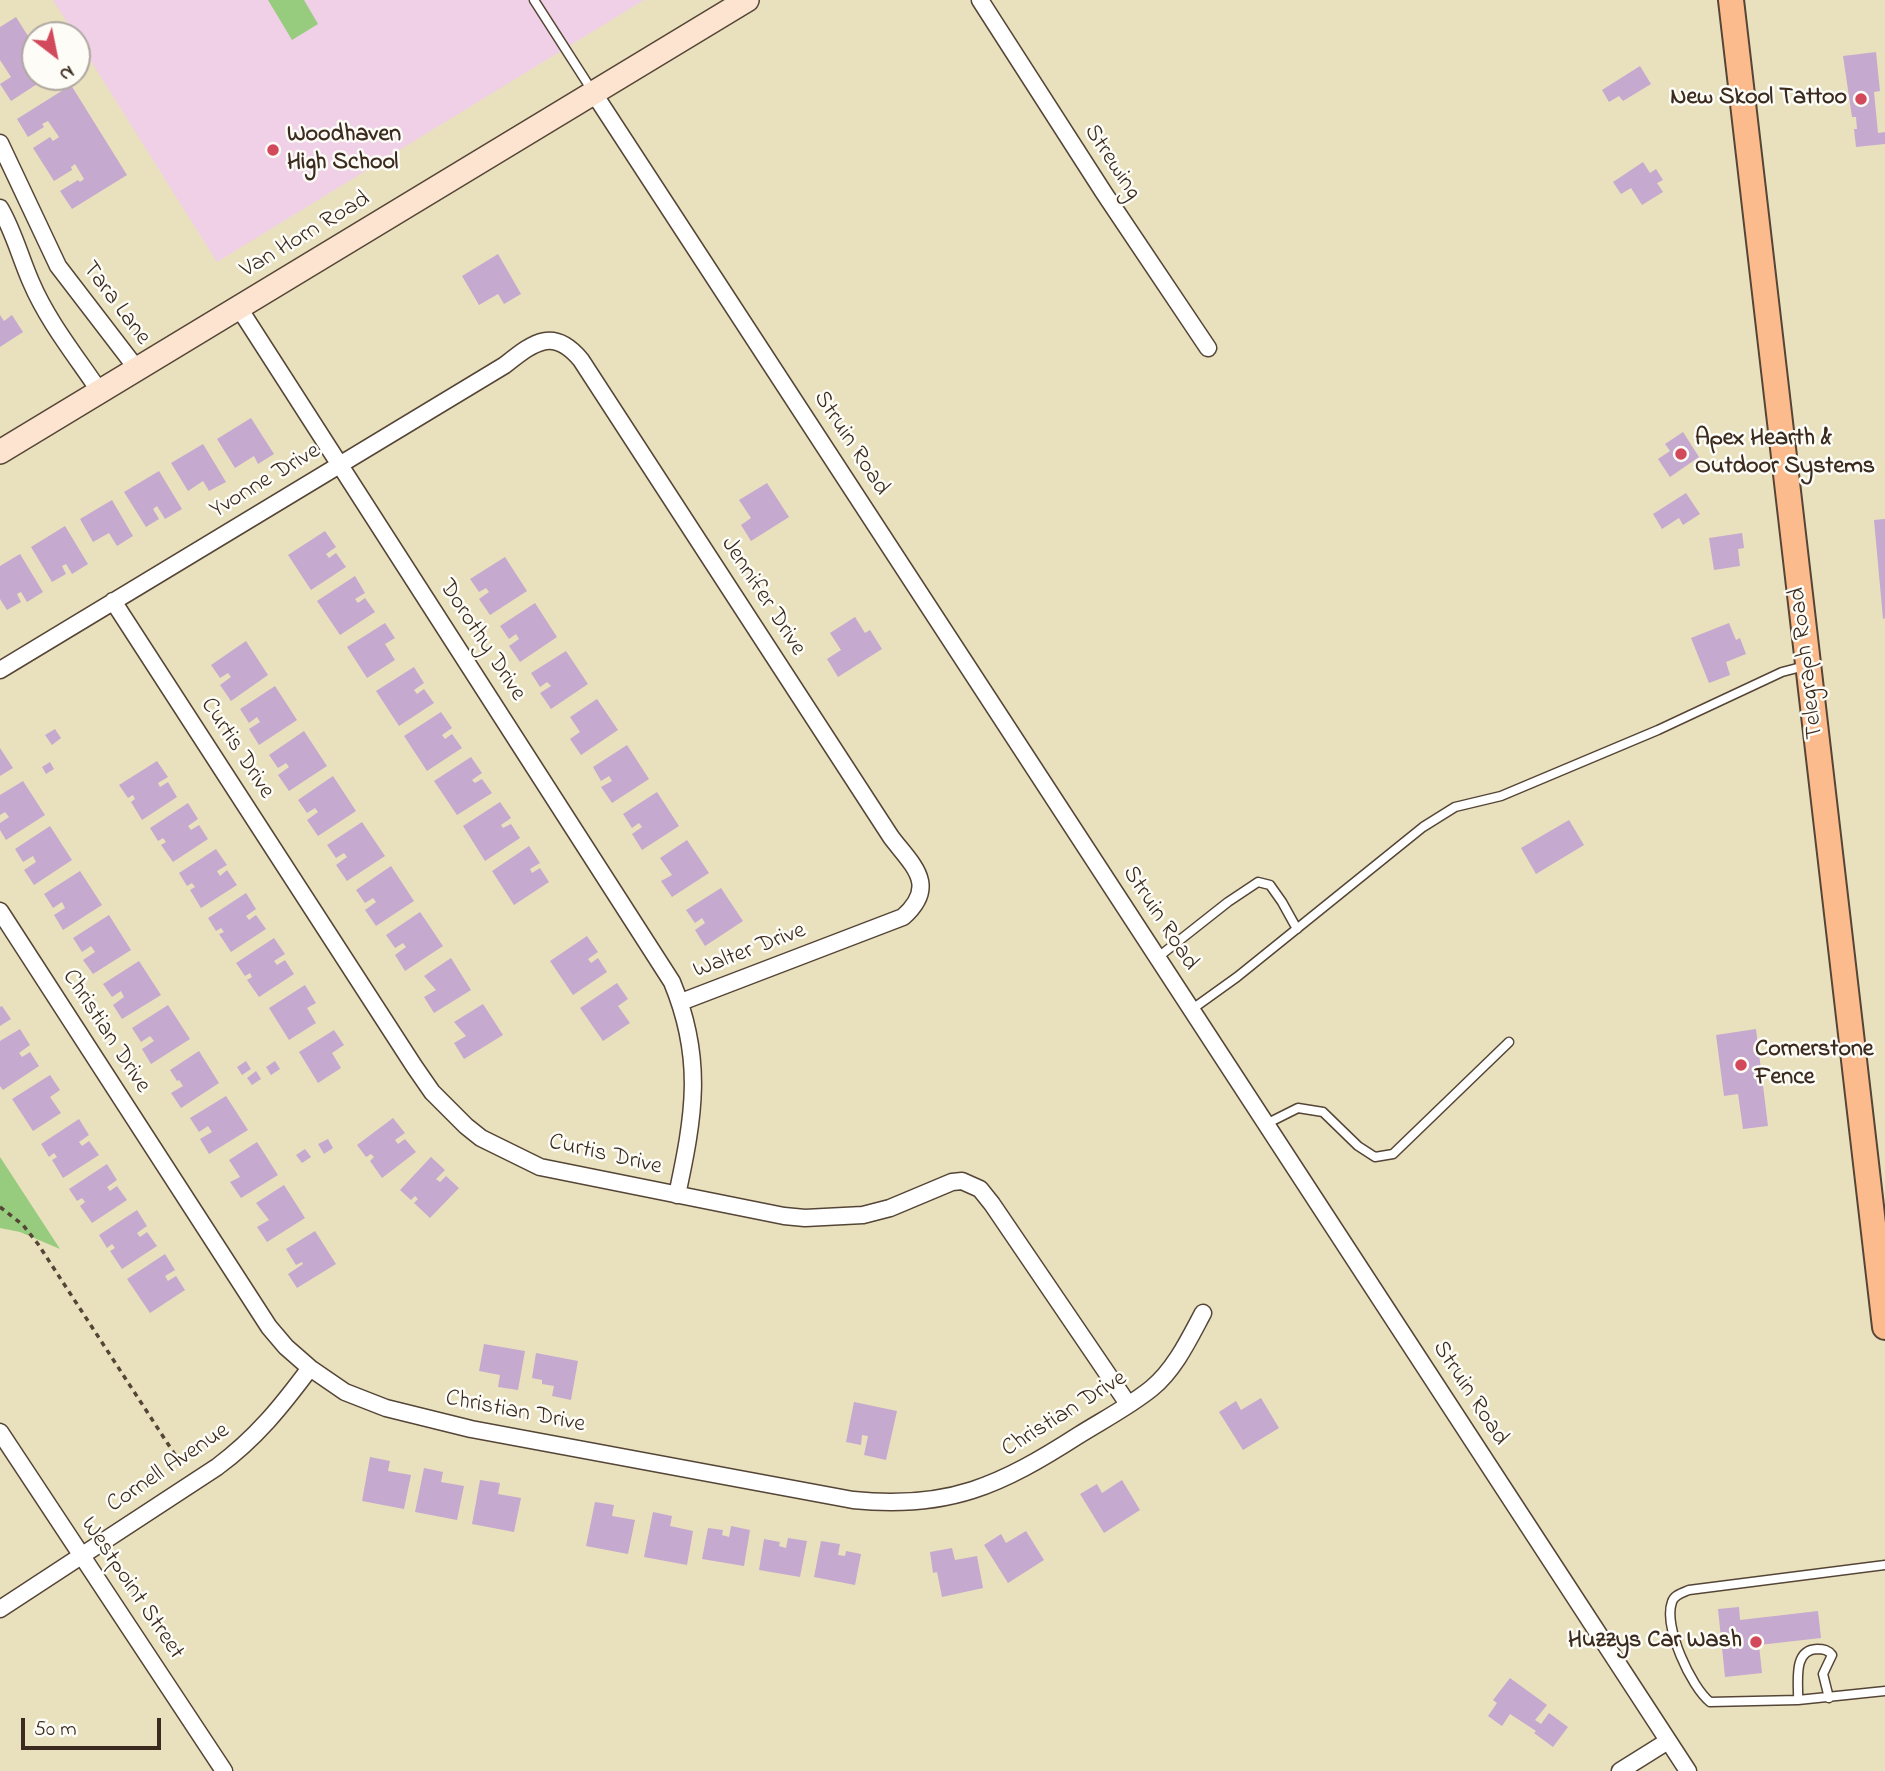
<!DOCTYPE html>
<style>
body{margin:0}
#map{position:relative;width:1885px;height:1771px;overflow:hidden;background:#e9e1be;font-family:"Indie Flower",sans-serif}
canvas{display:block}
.north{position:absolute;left:21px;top:21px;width:70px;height:70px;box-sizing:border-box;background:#fdfcf7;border:2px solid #afa8a0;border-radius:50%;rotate:148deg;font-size:19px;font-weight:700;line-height:28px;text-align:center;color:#3b2a1e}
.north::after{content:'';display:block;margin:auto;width:24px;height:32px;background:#d1495b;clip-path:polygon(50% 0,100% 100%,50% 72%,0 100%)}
.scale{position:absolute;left:21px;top:1718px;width:140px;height:32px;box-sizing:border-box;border:4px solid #3b2a1e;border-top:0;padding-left:9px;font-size:21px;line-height:24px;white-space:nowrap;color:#3b2a1e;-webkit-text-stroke:5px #fdfcf7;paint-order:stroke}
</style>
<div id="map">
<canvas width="1885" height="1771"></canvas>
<div class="north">N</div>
<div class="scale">50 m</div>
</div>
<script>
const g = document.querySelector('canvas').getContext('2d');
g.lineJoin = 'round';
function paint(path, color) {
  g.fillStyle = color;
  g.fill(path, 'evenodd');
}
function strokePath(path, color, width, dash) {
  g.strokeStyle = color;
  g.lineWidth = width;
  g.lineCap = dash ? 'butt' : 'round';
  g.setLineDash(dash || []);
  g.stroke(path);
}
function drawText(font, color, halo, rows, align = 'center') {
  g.font = font + ' "Indie Flower",sans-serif';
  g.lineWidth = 5;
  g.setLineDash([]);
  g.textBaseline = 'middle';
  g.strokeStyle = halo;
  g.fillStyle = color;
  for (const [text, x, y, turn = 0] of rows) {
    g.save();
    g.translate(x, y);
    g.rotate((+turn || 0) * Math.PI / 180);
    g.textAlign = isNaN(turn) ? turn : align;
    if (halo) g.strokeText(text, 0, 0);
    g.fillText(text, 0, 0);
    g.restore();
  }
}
paint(new Path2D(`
 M 53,0 L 644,0 L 217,262 L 77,39 L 77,35 L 75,35 Z`), '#efd0e7');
paint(new Path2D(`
 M 268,0 L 304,0 L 318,24 L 292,40 Z
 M 0,1157 L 2,1160 L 60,1249 L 20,1232 L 0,1228 Z`), '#97cb7d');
paint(new Path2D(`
 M 16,17 L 35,47 L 35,77 L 48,77 L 11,101 L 0,84 L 11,77 L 0,60 L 0,27 Z
 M 1876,52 L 1880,91 L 1874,92 L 1878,133 L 1885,132 L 1885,144 L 1856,147 L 1854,129 L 1857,129 L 1856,117 L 1852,117 L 1843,56 Z
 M 1640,66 L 1651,84 L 1623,101 L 1619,96 L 1609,102 L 1602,90 Z
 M 71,85 L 127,175 L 72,209 L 60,191 L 78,180 L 80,182 L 84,179 L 75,164 L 71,167 L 72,170 L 54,181 L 33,148 L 50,137 L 53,141 L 59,137 L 48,121 L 42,124 L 44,127 L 28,137 L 17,119 Z
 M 1643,162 L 1650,173 L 1656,169 L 1663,180 L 1657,183 L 1663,192 L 1642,205 L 1631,188 L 1621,194 L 1613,182 Z
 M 498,254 L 521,294 L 504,304 L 498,294 L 479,305 L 462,276 Z
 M 0,315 L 4,321 L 12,315 L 23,332 L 0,347 Z
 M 251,418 L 274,454 L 258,464 L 254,456 L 235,468 L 217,439 Z
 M 1683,432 L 1699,457 L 1670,477 L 1658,459 L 1670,451 L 1665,444 Z
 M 203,444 L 226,482 L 209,491 L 203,481 L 188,491 L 171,463 Z
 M 159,471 L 182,509 L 165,519 L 157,506 L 153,509 L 159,519 L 146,527 L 124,492 Z
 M 767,483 L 789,517 L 751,541 L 741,525 L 751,518 L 739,500 Z
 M 1686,493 L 1700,514 L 1683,525 L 1679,518 L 1662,529 L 1653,514 Z
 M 112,500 L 133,536 L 117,546 L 109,533 L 93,542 L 80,519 Z
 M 1885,519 L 1885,618 L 1883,619 L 1874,520 Z
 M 65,526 L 88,564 L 72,574 L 66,564 L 62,566 L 66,574 L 52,582 L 31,547 Z
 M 325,531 L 336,547 L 326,554 L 329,558 L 336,553 L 346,567 L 311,590 L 288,555 Z
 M 1742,533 L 1744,548 L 1738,549 L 1740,566 L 1714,570 L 1709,538 Z
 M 20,554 L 43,592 L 27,602 L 21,592 L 17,594 L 21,602 L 7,610 L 0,599 L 0,566 Z
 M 505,557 L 527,591 L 490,615 L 479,599 L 489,592 L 486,588 L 479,592 L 470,579 Z
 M 355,576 L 365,593 L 355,599 L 358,603 L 365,598 L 375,612 L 340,635 L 317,601 Z
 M 535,603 L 557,637 L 520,662 L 509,646 L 519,639 L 516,634 L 509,639 L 500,626 Z
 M 855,617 L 865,633 L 870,630 L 882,649 L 838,677 L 827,659 L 841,650 L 830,633 Z
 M 385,623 L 395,638 L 385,644 L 395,660 L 367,678 L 347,647 Z
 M 1729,623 L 1736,640 L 1740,638 L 1746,654 L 1726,662 L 1730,675 L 1709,683 L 1691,638 Z
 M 246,641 L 268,675 L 231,701 L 220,685 L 231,677 L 228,673 L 220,678 L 211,665 Z
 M 566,651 L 588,684 L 551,709 L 540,693 L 551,686 L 547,682 L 540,687 L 531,673 Z
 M 414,667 L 424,683 L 414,690 L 417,694 L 424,689 L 434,703 L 399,726 L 376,691 Z
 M 275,686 L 297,720 L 259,745 L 249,729 L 260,722 L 257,717 L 249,723 L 240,709 Z
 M 597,699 L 618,730 L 581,755 L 570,739 L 580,732 L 570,717 Z
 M 441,712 L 452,728 L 442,735 L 445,739 L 452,734 L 462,748 L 427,771 L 404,736 Z
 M 55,729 L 61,738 L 52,745 L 45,735 Z
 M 304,731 L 327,766 L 289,791 L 278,775 L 289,767 L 286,763 L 278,768 L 269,755 Z
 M 627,745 L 649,779 L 612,803 L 601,787 L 612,781 L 609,776 L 601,781 L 593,767 Z
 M 0,748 L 13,768 L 0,776 Z
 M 471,757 L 482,773 L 472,780 L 475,783 L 482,779 L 492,793 L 457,815 L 434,781 Z
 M 157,761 L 168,777 L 158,783 L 160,787 L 168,782 L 177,797 L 142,820 L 131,802 L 135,799 L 133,795 L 128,798 L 119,785 Z
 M 50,762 L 54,769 L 46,774 L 42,767 Z
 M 333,776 L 356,811 L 318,836 L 307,820 L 318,812 L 315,808 L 307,813 L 298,800 Z
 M 23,781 L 45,815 L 6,840 L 0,830 L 0,823 L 9,817 L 5,812 L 0,815 L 0,795 Z
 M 657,792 L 679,826 L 642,850 L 632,834 L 642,827 L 639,823 L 632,828 L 623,814 Z
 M 500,802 L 511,818 L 501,825 L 503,828 L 511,824 L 520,838 L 485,861 L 463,826 Z
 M 188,803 L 198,819 L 188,826 L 191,830 L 199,825 L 208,839 L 173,862 L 161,845 L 166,842 L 163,838 L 158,841 L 150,828 Z
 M 1569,820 L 1584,845 L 1536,874 L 1521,848 Z
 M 362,822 L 385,856 L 347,881 L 336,865 L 347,857 L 344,853 L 336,858 L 327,845 Z
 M 50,826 L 72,860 L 34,885 L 24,870 L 36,862 L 33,856 L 23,862 L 15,849 Z
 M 687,840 L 709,873 L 672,897 L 661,881 L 672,875 L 660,858 Z
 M 529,846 L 540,863 L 530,869 L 532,873 L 540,868 L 549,882 L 514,905 L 492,871 Z
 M 216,849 L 227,865 L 217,871 L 220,876 L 227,870 L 237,885 L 201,908 L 190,890 L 195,887 L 192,883 L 187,886 L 179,873 Z
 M 391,866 L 414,901 L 376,926 L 365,910 L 376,902 L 373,898 L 365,903 L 356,890 Z
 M 80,871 L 102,905 L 63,930 L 54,915 L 65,908 L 62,902 L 53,908 L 44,894 Z
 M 721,888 L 743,921 L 705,946 L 695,930 L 705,923 L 702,918 L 695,923 L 686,910 Z
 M 246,893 L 256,909 L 246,916 L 249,920 L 256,915 L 266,929 L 231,952 L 219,934 L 224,932 L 221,928 L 216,931 L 208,918 Z
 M 420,912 L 443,946 L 405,971 L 395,955 L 406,947 L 403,943 L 395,948 L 386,935 Z
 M 109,915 L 131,950 L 93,974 L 83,960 L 95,952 L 91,946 L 82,952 L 73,938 Z
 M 587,936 L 598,952 L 588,959 L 591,963 L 598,958 L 607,972 L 573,995 L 550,961 Z
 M 274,938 L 285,954 L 274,961 L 277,965 L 285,960 L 294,974 L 259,997 L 247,980 L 252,977 L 250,973 L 245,976 L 236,963 Z
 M 451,958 L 471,990 L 434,1013 L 424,997 L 436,990 L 424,976 Z
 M 139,961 L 161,995 L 122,1019 L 113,1005 L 124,997 L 121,991 L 112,997 L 103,984 Z
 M 617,983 L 628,999 L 618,1006 L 630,1023 L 603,1041 L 580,1008 Z
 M 305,985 L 316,1003 L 307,1008 L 316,1023 L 289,1040 L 269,1008 Z
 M 483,1004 L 503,1035 L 464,1059 L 454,1043 L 466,1036 L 454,1022 Z
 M 168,1005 L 190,1039 L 151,1064 L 142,1049 L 154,1041 L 150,1036 L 141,1042 L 132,1028 Z
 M 2,1006 L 11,1019 L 0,1026 L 0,1007 Z
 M 20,1029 L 30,1045 L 19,1053 L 22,1057 L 30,1052 L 39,1066 L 3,1090 L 0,1086 L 0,1041 Z
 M 1756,1029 L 1768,1126 L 1743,1129 L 1738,1094 L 1724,1096 L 1716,1035 Z
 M 334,1030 L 344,1045 L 332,1053 L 341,1068 L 318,1083 L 299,1052 Z
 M 199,1051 L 219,1083 L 181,1108 L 171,1093 L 183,1086 L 179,1080 L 177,1081 L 170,1070 Z
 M 246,1061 L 251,1069 L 242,1075 L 237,1067 Z
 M 275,1061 L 280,1069 L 271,1075 L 266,1067 Z
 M 256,1071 L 261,1079 L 252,1085 L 247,1078 Z
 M 50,1075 L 60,1090 L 50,1097 L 61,1113 L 33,1131 L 12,1099 Z
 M 226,1096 L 248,1130 L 209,1154 L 200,1139 L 212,1132 L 208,1126 L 199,1132 L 190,1118 Z
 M 393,1118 L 405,1133 L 395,1140 L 398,1144 L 405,1139 L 416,1152 L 382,1178 L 370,1161 L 374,1157 L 371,1154 L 366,1157 L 357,1145 Z
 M 79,1119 L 89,1135 L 79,1142 L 82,1146 L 89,1141 L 99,1155 L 63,1178 L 52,1160 L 57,1157 L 54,1153 L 49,1157 L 41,1144 Z
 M 328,1139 L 333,1148 L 324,1154 L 318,1144 Z
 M 257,1142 L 278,1175 L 241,1198 L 230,1182 L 240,1177 L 229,1160 Z
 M 305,1149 L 311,1157 L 302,1163 L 296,1155 Z
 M 431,1157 L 445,1170 L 436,1179 L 440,1182 L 446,1176 L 459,1188 L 430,1218 L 414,1203 L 418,1199 L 415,1196 L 411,1200 L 400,1190 Z
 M 107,1164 L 117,1180 L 107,1187 L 110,1191 L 117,1186 L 127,1200 L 92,1223 L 80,1206 L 85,1202 L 82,1198 L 77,1201 L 69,1189 Z
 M 284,1185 L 305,1218 L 267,1242 L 257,1227 L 269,1220 L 256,1203 Z
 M 137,1210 L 147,1226 L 137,1233 L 140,1237 L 147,1232 L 157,1246 L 122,1269 L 110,1251 L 115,1248 L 112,1244 L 107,1248 L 99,1235 Z
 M 315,1231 L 336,1264 L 297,1288 L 288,1274 L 303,1264 L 302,1262 L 296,1265 L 286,1249 Z
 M 165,1254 L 175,1270 L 165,1276 L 168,1281 L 176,1276 L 185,1290 L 150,1313 L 127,1279 Z
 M 484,1344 L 525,1351 L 518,1390 L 498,1387 L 500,1375 L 479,1371 Z
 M 536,1353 L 578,1361 L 571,1400 L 552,1396 L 554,1386 L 542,1384 L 542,1380 L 532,1378 Z
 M 1261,1398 L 1279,1428 L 1243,1450 L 1219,1412 L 1236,1401 L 1241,1410 Z
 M 854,1402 L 897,1411 L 886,1460 L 864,1455 L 868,1436 L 862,1435 L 861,1445 L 846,1442 Z
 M 370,1457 L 390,1461 L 388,1471 L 411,1475 L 404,1509 L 362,1501 Z
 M 424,1468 L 443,1472 L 441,1482 L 464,1486 L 457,1520 L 415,1512 Z
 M 480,1480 L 500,1483 L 498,1494 L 521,1498 L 514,1532 L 472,1524 Z
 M 1122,1480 L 1140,1510 L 1104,1533 L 1080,1494 L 1097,1484 L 1102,1493 Z
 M 595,1502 L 614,1505 L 612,1516 L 635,1520 L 628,1554 L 586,1546 Z
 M 653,1512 L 672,1516 L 670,1526 L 693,1531 L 687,1565 L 644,1557 Z
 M 731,1526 L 750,1530 L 744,1566 L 702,1559 L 708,1528 L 723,1530 L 722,1535 L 729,1537 Z
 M 1026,1531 L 1044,1560 L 1008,1583 L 984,1545 L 1001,1534 L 1006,1543 Z
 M 788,1538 L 807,1541 L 800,1577 L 759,1570 L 764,1539 L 780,1542 L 779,1546 L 786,1548 Z
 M 821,1541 L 840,1544 L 838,1555 L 845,1556 L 846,1551 L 861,1554 L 855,1585 L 814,1577 Z
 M 952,1548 L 955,1560 L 977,1556 L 983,1588 L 942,1597 L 937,1572 L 933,1573 L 930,1552 Z
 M 1739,1607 L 1740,1620 L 1818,1611 L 1821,1638 L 1759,1645 L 1762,1673 L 1725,1677 L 1718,1609 Z
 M 1510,1678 L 1547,1705 L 1535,1720 L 1541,1724 L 1549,1713 L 1568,1727 L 1553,1747 L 1534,1733 L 1536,1731 L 1510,1714 L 1502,1726 L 1488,1716 L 1497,1703 L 1493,1700 Z`), '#c5a9cf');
const lane = new Path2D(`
 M 534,0 L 593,92
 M 1157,958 L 1228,902 L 1258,882 L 1270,885 L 1282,902 L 1297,929
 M 1191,1010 L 1237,977 L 1423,827 L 1455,807 L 1501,796 L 1658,730 L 1782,672 L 1805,666
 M 1266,1124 L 1298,1108 L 1323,1112 L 1358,1146 L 1375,1157 L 1393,1154 L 1509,1042
 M 1885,1565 L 1689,1590 C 1682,1593 1674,1595 1672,1602 C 1663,1626 1691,1687 1710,1702 L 1798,1700 L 1885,1691
 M 1798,1700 C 1799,1683 1792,1650 1817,1649 C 1824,1649 1828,1650 1832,1655 L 1823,1674 L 1829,1698`);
const street = new Path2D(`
 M 980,0 L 1104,193 L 1208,348
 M 593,92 L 1688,1771
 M 0,143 L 58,266 L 137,369
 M 0,208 C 14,232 20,257 31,282 C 48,322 76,356 100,392
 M 239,308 L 672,982 C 704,1059 694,1116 677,1195
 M 113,601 L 414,1066 L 432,1092 L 466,1126 L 481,1138 L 540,1167 L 784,1216 L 805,1218 L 863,1215 L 890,1208 L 952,1182 L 962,1181 L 980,1189 L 992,1204 L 1128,1404
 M 0,670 L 505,365 C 533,343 553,326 581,360 L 891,837 C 912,865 939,885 903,917 L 681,1002
 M 0,911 L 269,1327 L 286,1347 L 310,1368 L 345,1392 L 386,1408 L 471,1429 L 853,1500 C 949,1510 1001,1485 1079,1435 C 1103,1420 1130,1406 1152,1388 C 1175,1369 1189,1339 1203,1313
 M 0,1432 L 224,1771
 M 0,1609 L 217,1467 C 256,1438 281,1407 310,1368
 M 1620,1771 L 1668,1741`);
const secondary = new Path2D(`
 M 0,452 L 747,0`);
const primary = new Path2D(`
 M 1731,0 L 1885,1327`);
strokePath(lane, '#554536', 11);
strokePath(street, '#554536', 19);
strokePath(secondary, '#554536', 26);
strokePath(primary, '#554536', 28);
strokePath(new Path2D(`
 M 0,1207 L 23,1225 L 38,1244 L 181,1464`), '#554536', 3.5, [5, 5]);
strokePath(lane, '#fff', 8);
strokePath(street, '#fff', 16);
strokePath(secondary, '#fde4d1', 23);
strokePath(primary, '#fbbb8d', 24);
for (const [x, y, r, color] of [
 [1861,99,7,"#d1495b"],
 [273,150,7,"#d1495b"],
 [1681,454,7,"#d1495b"],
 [1741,1065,7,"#d1495b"],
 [1756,1642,7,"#d1495b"]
]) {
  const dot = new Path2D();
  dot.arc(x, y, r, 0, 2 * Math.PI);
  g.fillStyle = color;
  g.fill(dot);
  strokePath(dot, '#fdfcf7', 2.5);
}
drawText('bold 24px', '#3b2a1e', '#fdfcf7', [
 ["New Skool Tattoo",1847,99,"right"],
 ["Woodhaven",287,136],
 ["High School",287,164],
 ["Apex Hearth &",1695,440],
 ["Outdoor Systems",1695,468],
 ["Cornerstone",1755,1051],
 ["Fence",1755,1079],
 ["Huzzys Car Wash",1742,1642,"right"]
], 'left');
drawText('24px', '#3b2a1e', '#fdfcf7', [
 ["Strewing",1111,163,57],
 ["Van Horn Road",306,236,-31],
 ["Tara Lane",115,304,53],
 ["Struin Road",850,444,57],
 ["Yvonne Drive",266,482,-31],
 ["Jennifer Drive",762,597,57],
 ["Dorothy Drive",481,641,57],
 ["Telegraph Road",1808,663,-97],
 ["Curtis Drive",236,749,57],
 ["Struin Road",1159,919,57],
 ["Walter Drive",750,952,-21],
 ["Christian Drive",105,1032,57],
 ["Curtis Drive",605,1156,13],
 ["Struin Road",1469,1394,57],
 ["Christian Drive",515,1413,11],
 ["Christian Drive",1065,1415,-32],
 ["Cornell Avenue",169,1469,-34],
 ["Westpoint Street",131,1589,56]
]);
</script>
